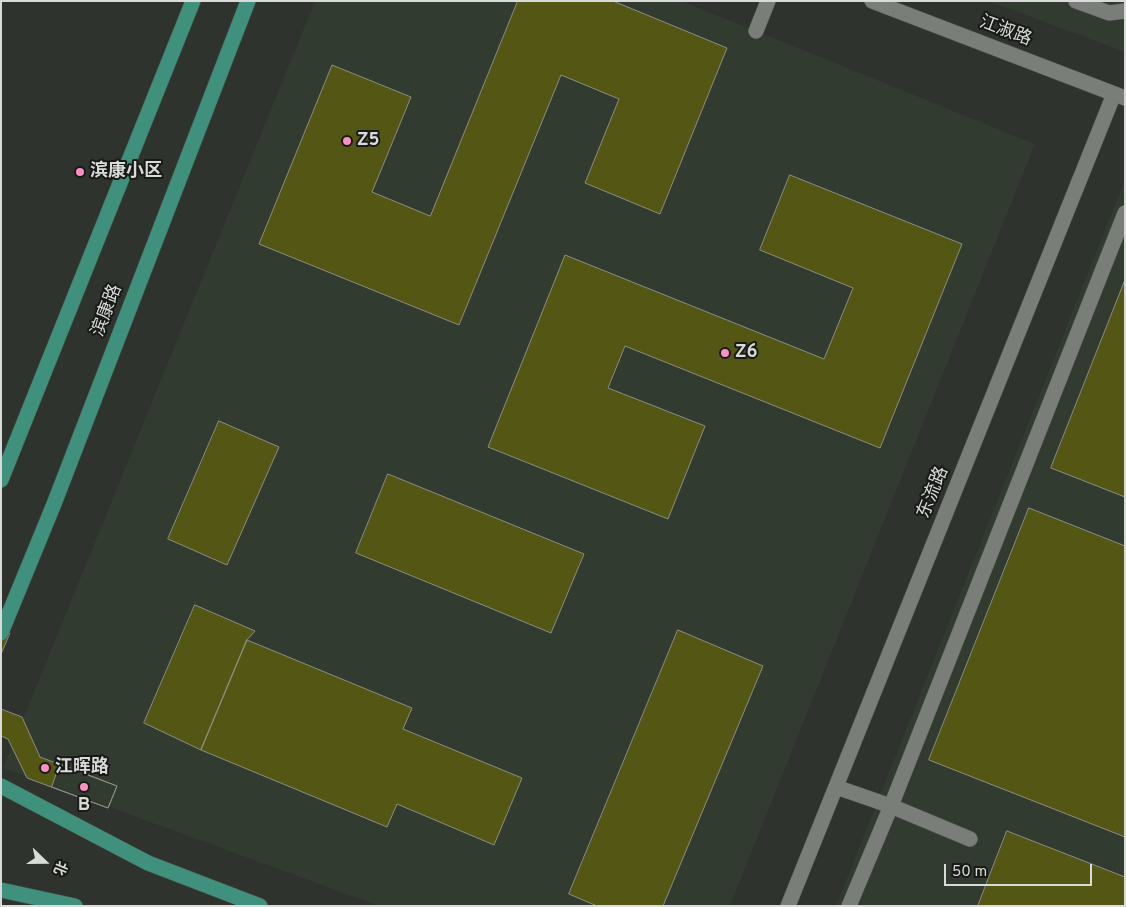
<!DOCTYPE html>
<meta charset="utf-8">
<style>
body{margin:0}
#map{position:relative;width:1126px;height:907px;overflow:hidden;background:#2e332d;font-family:Overpass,"Noto Sans SC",sans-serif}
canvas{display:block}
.frame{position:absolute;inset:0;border:2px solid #d8dbd7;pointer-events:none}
.north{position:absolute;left:20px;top:837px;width:50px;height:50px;-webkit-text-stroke:4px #181a17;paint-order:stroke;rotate:112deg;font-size:14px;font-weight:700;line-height:20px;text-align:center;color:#d8dbd7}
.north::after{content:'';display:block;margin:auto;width:18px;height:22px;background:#d8dbd7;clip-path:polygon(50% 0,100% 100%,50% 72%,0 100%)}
.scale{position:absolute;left:944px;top:864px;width:148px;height:22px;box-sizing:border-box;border:2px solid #d8dbd7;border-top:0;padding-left:6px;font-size:15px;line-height:18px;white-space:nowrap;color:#d8dbd7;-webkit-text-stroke:4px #181a17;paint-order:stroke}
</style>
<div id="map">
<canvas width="1126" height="907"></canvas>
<div class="frame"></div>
<div class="north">北</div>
<div class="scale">50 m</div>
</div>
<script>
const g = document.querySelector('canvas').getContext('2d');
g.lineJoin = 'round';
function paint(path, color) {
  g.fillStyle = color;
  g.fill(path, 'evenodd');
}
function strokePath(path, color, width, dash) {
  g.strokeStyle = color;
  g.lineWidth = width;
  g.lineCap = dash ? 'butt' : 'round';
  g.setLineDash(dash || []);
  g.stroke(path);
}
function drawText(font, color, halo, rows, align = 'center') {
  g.font = font + ' Overpass,"Noto Sans SC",sans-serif';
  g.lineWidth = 4;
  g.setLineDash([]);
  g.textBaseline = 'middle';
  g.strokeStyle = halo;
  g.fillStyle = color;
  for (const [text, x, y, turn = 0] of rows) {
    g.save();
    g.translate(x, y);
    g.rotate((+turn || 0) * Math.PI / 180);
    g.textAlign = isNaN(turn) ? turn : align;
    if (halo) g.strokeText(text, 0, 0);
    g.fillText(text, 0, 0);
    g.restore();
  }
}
paint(new Path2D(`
 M 315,1 L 682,1 L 1035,144 L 730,906 L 379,906 L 3,768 Z
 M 988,1 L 1125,1 L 1125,52 Z
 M 1125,180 L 1125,906 L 836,906 Z`), '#313b30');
const building = new Path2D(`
 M 518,1 L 613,1 L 727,48 L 660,214 L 585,183 L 619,99 L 561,75 L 459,325 L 259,244 L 332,65 L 411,97 L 372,192 L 430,216 Z
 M 790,175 L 962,244 L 880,448 L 625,346 L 608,388 L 705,426 L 668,519 L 488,447 L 565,255 L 824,359 L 853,288 L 760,250 Z
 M 1125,280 L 1125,497 L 1051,468 Z
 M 219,421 L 279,447 L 227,565 L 168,539 Z
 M 388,474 L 584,554 L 551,633 L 356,553 Z
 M 1029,508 L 1125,546 L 1125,837 L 929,760 Z
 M 195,605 L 255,631 L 247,640 L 201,750 L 144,723 Z
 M 1,629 L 10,633 L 1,654 Z
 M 678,630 L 763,666 L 663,906 L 597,906 L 569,894 Z
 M 247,640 L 412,708 L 403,729 L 522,778 L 494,845 L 397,804 L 387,827 L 201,750 Z
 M 1,709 L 22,717 L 40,757 L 117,786 L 108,808 L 27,778 L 8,739 L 1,736 Z
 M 60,764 L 117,786 L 108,808 L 52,787 Z
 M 1007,831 L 1125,877 L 1125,906 L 978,906 Z`);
paint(building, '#545714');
strokePath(building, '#8c8d84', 1);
const minor = new Path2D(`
 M 872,1 L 1125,98
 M 1076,1 L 1109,13 L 1125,11
 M 756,31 L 768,1
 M 836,787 L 891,806 L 970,839
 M 788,906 L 1114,94
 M 849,906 L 891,806 L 1125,213`);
const major = new Path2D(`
 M 1,480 L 193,1
 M 1,633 L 54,504 L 248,1
 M 1,786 L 148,863 L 260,906
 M 1,890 L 75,906`);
strokePath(minor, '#4c514b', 16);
strokePath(major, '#4c514b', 16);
strokePath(minor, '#797f78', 15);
strokePath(major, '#3f907d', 15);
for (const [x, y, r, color] of [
 [347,141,5,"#fb8fc4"],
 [80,172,5,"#fb8fc4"],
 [725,353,5,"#fb8fc4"],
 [45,768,5,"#fb8fc4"],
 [84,787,5,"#fb8fc4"]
]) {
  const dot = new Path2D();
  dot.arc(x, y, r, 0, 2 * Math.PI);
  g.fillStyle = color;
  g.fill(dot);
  strokePath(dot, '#181a17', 2);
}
drawText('18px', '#d8dbd7', '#181a17', [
 ["江淑路",1005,32,21],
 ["滨康路",108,311,-69],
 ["东流路",934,493,-68]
]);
drawText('bold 18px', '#d8dbd7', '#181a17', [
 ["Z5",357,141],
 ["滨康小区",90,172],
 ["Z6",735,353],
 ["江晖路",55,768],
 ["B",84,806,"center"]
], 'left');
</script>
